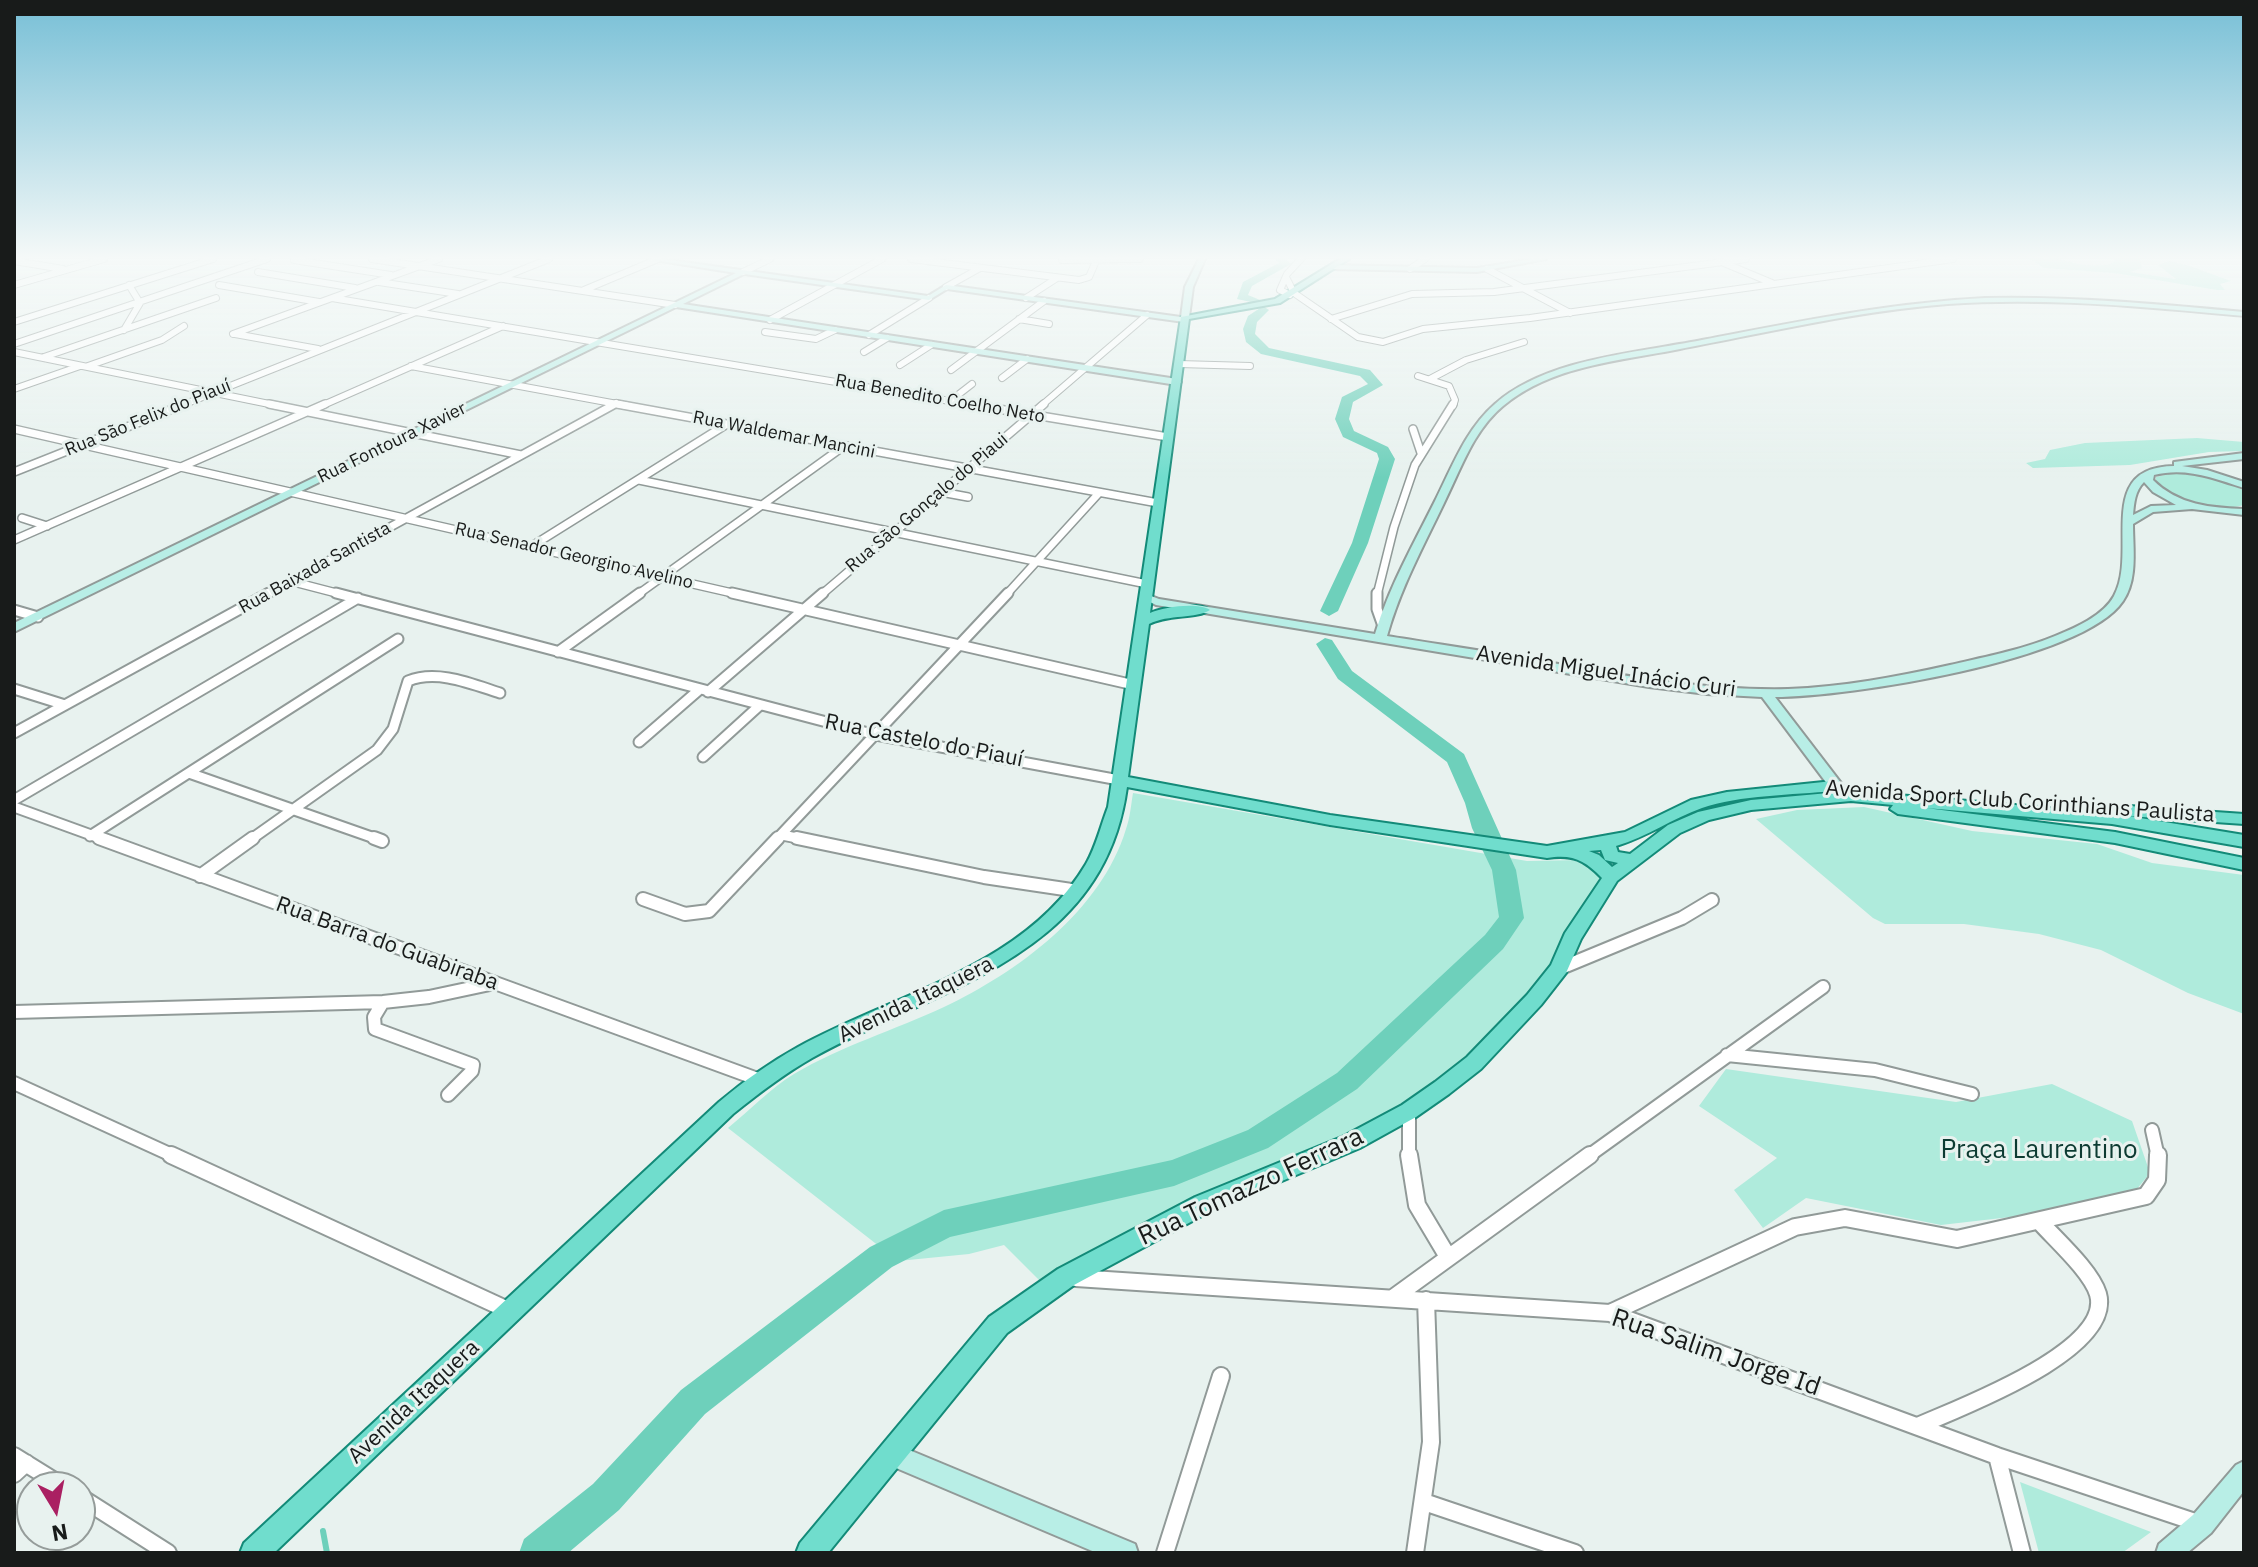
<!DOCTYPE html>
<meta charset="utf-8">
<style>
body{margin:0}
#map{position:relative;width:2258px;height:1567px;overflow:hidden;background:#e8f2ef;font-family:"IBM Plex Sans",sans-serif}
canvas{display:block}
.frame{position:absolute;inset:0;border:16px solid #181b1a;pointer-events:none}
.north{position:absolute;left:16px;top:1471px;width:80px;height:80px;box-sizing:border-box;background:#e8f2ef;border:2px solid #959c9a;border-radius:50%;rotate:170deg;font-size:22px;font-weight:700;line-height:32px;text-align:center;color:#181b1a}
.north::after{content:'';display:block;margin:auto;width:28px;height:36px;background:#aa2062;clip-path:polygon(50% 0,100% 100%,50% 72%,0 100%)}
</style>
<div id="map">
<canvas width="2258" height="1567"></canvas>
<div class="frame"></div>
<div class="north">N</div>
</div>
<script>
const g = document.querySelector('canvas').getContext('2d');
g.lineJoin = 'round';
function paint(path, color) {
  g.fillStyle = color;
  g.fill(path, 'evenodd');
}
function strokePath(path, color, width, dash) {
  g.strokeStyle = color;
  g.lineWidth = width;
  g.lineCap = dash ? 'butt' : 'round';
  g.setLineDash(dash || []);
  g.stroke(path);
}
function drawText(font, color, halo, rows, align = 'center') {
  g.font = font + ' "IBM Plex Sans",sans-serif';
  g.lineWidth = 6;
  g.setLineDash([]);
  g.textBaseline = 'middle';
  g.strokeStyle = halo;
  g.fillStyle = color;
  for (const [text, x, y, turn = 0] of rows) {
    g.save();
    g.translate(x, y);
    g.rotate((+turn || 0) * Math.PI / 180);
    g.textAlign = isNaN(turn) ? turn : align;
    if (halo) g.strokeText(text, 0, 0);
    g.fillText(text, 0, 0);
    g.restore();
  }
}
paint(new Path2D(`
 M 2030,259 C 2038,259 2048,257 2056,259 C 2077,263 2091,269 2113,263 L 2115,259 L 2139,259 L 2142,268 L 2130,272 L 2176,279 L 2158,265 L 2169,261 L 2187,265 L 2231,281 L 2220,284 L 2225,290 L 2217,290 L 2114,273 L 2044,268 Z
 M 2197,438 L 2244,442 L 2244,451 L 2209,452 L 2130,465 L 2033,468 L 2026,463 L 2045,459 L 2050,450 L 2085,443 Z
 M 2177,472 C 2200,473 2224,478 2244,491 L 2244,505 C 2214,513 2180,502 2156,484 L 2156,477 Z
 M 1133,793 L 1527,861 L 1582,860 L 1607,877 L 1538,1000 L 1417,1109 L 1192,1211 L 1049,1290 L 1004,1245 L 969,1254 L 898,1261 L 728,1128 C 750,1110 771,1088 794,1074 C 841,1046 895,1030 944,1007 C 1018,972 1101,911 1126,829 C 1130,818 1131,805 1133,793 Z
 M 1864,807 L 1972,831 L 2097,844 L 2152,863 L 2244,875 L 2244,1014 L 2188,993 L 2101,950 L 2039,934 L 1964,924 L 1885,924 L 1873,918 L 1756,819 L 1797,810 Z
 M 1726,1069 L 1956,1102 L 2052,1084 L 2132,1121 L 2150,1173 L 2137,1189 L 2054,1212 L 1941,1225 L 1806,1198 L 1763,1228 L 1734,1190 L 1777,1158 L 1699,1106 Z
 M 2020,1482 L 2151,1532 L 2122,1553 L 2039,1553 Z`), '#afebdc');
strokePath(new Path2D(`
 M 323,1531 L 327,1553`), '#6ed0bb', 6);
paint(new Path2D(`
 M 1275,259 L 1286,259 L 1291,264 L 1252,286 L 1248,295 L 1260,300 L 1260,304 L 1237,299 L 1243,282 L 1279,263 Z
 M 1263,306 L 1269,310 L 1257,322 L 1255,334 L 1269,348 L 1370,370 L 1383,385 L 1353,402 L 1349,419 L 1354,431 L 1388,447 L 1395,459 L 1368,543 L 1338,611 L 1329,616 L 1320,611 L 1352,543 L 1379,459 L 1377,453 L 1343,437 L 1335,419 L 1342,397 L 1368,384 L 1360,376 L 1261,354 L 1246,342 L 1243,329 L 1248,316 Z
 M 1325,638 L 1332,640 L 1352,671 L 1464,754 L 1516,870 L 1524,918 L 1503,949 L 1357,1089 L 1268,1148 L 1174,1186 L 950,1237 L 892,1267 L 705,1414 L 619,1510 L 568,1553 L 519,1553 L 524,1539 L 593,1484 L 681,1390 L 870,1247 L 944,1210 L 1172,1160 L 1248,1130 L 1337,1073 L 1485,935 L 1499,917 L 1492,870 L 1472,828 L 1465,803 L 1447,762 L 1338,679 L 1316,644 Z`), '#6ed0bb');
const streetFar4 = new Path2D(`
 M 372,259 L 675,305
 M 911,259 L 1079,280 L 1089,277 L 1096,261
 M 294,260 L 391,275
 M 1062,260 L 1140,259
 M 14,261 L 63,269
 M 1724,263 L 1772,283
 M 1410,269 L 1425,259
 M 1487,269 L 1570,313
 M 258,272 L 355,288
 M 743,272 L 770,259
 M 1286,277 L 1294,293 L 1358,337 L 1383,342 L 1423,329 L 1530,318 L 1953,259
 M 379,282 L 458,294
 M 14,285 L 104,259
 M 219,285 L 319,302
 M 946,287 L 980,268
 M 584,290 L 658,259
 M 1290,295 L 1280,290 L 1287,274 L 1301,259
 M 332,298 L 980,406
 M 1026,298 L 1057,278
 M 1019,319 L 1049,324
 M 1331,319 L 1412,294 L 1494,292 L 1746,259
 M 770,320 L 882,259
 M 14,322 L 213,259
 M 124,330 L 140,303 L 129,285
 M 765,332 L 816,339 L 835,330
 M 233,334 L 439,259
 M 235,334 L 318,349
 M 869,335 L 929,298
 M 14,344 L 267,259
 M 14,352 L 279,406
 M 864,352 L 887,338
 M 44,357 L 216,298
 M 1179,364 L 1250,366
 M 900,365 L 931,345
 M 88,366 L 162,340 L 184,326
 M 411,366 L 628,406
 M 951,370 L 1044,301
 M 1418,376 L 1449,386 L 1455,400 L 1453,406
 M 1002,378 L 1027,359
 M 1430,379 L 1466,360 L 1524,342
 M 14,389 L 80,366
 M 950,401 L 972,384
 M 180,406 L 549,259
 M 321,406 L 503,326
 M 611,406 L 616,403
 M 1041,406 L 1147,315`);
const streetFar3 = new Path2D(`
 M 269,404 L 521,455
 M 617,404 L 1158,503
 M 968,404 L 1168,437
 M 14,429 L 741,595
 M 1413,429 L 1421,453
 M 14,472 L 185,404
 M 639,480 L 1147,584
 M 941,492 L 968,497
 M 22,518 L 47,526
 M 14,540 L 325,404
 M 532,546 L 727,424
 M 290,581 L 344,595
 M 266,595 L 615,404
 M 637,595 L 844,446
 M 821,595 L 1044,404
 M 1006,595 L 1099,493
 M 1377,595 L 1394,527 L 1415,465 L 1453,404`);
const streetFar2 = new Path2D(`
 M 336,593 L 876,735 L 1119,780
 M 732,593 L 1134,685
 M 1377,593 L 1377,609 L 1383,626
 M 14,610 L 38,617
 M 558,652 L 640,593
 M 14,689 L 65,705
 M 708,692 L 823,593
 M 14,733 L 269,593
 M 639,742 L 700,689
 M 703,757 L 759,706
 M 189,773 L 380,840
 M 14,800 L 358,598
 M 14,807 L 105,840
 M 782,835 L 807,840
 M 90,836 L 398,639
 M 250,840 L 377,750 L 393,729 L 408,681 C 437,669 472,684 500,693
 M 776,840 L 1008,593`);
const streetFar1 = new Path2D(`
 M 99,838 L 760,1080
 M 374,838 L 382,841
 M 797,838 L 984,877 L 1078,891
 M 200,876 L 253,838
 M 643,899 L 685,914 L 709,911 L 778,838
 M 1561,968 L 1682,918 L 1712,900
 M 383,1002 L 374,1017 L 375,1029 L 473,1065 L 472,1071 L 448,1095
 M 14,1012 L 383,1002 L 429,997 L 490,984
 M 1727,1055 L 1875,1070 L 1972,1094
 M 14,1083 L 176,1157
 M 1409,1111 L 1409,1157
 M 2152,1130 L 2158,1157
 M 1587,1157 L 1823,987`);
const street = new Path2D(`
 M 171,1155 L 510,1311
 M 1409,1155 L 1417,1205 L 1448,1257
 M 1076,1278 L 1610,1313 L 1997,1456 L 2198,1523
 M 1393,1298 L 1590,1155
 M 1610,1313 L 1795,1227 L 1845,1218 L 1957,1239 L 2146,1196 L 2157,1180 L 2158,1155
 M 1918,1426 C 1958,1408 2114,1351 2098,1294 C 2091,1271 2056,1240 2040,1222
 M 14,1456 L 64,1487
 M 1997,1456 L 2022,1553
 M 14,1474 L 26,1463
 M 80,1497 L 168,1553
 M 1424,1502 L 1575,1553
 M 1165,1553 L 1221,1376
 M 1415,1553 L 1431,1442 L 1426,1300`);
const secondary = new Path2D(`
 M 648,259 L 662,259 L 928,296 L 946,285 L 1181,317 L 1185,287 L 1199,259 L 1205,259 L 1193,287 L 1189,317 L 1184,322 L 947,289 L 929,300 L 744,274 L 683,304 L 1177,379 L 1181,382 L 1177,385 L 676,307 L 14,632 L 14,623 L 736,273 Z
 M 1533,259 L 1546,259 L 1477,272 L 1331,269 L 1328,267 L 1331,265 L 1477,268 Z
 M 1985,298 C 2072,296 2158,304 2244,312 L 2244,316 C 2146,307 2047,297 1948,304 C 1858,311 1769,332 1680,349 C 1620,361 1552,365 1503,406 C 1473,431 1461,469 1444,503 C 1423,547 1400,589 1387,636 C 1436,644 1486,651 1536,660 C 1619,675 1704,691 1788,689 C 1843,687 1896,677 1950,665 C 1985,657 2021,650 2055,636 C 2075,628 2103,616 2114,596 C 2139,552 2093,467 2174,466 L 2174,462 L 2244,453 L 2244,459 L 2182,466 L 2207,470 L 2244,482 L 2244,488 C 2213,478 2186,467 2154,475 L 2153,480 C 2178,505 2211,508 2244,509 L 2244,515 L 2192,509 L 2153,512 L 2133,524 C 2133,549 2138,579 2123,601 C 2083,661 1847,697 1775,697 L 1841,783 L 1843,786 L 1841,789 L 1831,789 L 1762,697 L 1707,694 L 1649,687 L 1156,605 L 1140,597 L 1146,594 L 1159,599 L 1375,634 C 1389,587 1413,545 1435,501 C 1452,467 1466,429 1495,404 C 1547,358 1637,353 1702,340 C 1796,322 1889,303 1985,298 ZM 2144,482 L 2153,492 L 2176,505 L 2151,506 L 2133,515 C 2134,503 2135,491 2144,482 Z
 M 890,1442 L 1135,1544 L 1138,1553 L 1097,1553 L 882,1462 L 878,1454 L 882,1446 Z
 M 2244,1461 L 2244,1491 L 2211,1533 L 2187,1553 L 2156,1553 L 2159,1544 L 2193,1515 L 2236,1465 Z`);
const primary = new Path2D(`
 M 1340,259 L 1349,259 L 1280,303 L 1189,319 L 1150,613 C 1164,607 1197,602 1210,610 C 1196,619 1169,614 1149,624 L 1128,777 L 1330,815 L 1547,846 L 1625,832 L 1691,800 L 1727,792 L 1833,781 L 1841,786 L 1833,791 C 1794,795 1739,795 1702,808 C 1673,818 1647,837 1616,846 L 1618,852 L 1630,854 L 1668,825 L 1698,812 L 1751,800 L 1851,791 L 2109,813 L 2107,810 L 2109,806 L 2115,805 L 2244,814 L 2244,824 L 2128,816 L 2244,835 L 2244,847 L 2112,824 L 1926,808 L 2115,832 L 2244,858 L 2244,870 L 2115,843 L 1898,814 L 1890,809 L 1893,805 L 1851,801 L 1751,810 L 1709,820 L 1680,833 L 1617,881 L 1581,939 L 1566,973 L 1541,1005 L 1481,1069 L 1449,1094 L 1416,1117 L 1360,1148 L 1211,1211 L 1074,1285 L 1007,1333 L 828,1553 L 796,1553 L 800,1543 L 989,1317 L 1058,1269 L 1195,1197 L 1344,1136 L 1402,1105 L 1435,1082 L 1467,1057 L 1527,995 L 1551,965 L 1565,933 L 1602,878 C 1584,860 1573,854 1547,858 L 1330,825 L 1127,787 C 1104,958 938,987 812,1058 C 784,1074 759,1093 733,1114 L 274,1553 L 240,1553 L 244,1543 L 719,1102 C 744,1081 769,1063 798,1047 C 896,993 1025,967 1086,864 C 1096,847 1101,825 1108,807 L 1181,317 L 1275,299 ZM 1601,850 L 1605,860 L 1618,863 L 1612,867 L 1599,855 L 1589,851 Z`);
strokePath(streetFar4, '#919a98', 8);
strokePath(streetFar3, '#919a98', 10);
strokePath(streetFar2, '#919a98', 13);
strokePath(streetFar1, '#919a98', 16);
strokePath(street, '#919a98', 20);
strokePath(secondary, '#919a98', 4);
strokePath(primary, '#138a78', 4);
strokePath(streetFar4, '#fff', 6);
strokePath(streetFar3, '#fff', 7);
strokePath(streetFar2, '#fff', 9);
strokePath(streetFar1, '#fff', 12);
strokePath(street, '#fff', 16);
paint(secondary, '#b8eee6');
paint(primary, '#70ddcd');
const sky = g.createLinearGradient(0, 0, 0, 478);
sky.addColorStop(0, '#77bfd6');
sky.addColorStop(0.54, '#f5f9f8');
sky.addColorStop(1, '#f5f9f800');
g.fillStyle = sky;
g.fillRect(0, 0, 2258, 478);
drawText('18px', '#181b1a', '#e8f2ef', [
 ["Rua Benedito Coelho Neto",940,399,10],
 ["Rua São Felix do Piauí",148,418,-22],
 ["Rua Waldemar Mancini",784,435,11],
 ["Rua Fontoura Xavier",392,443,-26],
 ["Rua São Gonçalo do Piaui",927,503,-40],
 ["Rua Senador Georgino Avelino",574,556,13],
 ["Rua Baixada Santista",315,568,-29]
]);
drawText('22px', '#181b1a', '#e8f2ef', [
 ["Avenida Miguel Inácio Curi",1606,672,8],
 ["Rua Castelo do Piauí",924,741,11],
 ["Avenida Sport Club Corinthians Paulista",2020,802,4],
 ["Rua Barra do Guabiraba",387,944,20],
 ["Avenida Itaquera",916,1000,-26],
 ["Avenida Itaquera",414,1402,-43]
]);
drawText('26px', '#0d3b32', '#e8f2ef', [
 ["Praça Laurentino",2039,1150]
]);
drawText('26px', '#181b1a', '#e8f2ef', [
 ["Rua Tomazzo Ferrara",1251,1187,-25],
 ["Rua Salim Jorge Id",1716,1353,19]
]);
</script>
